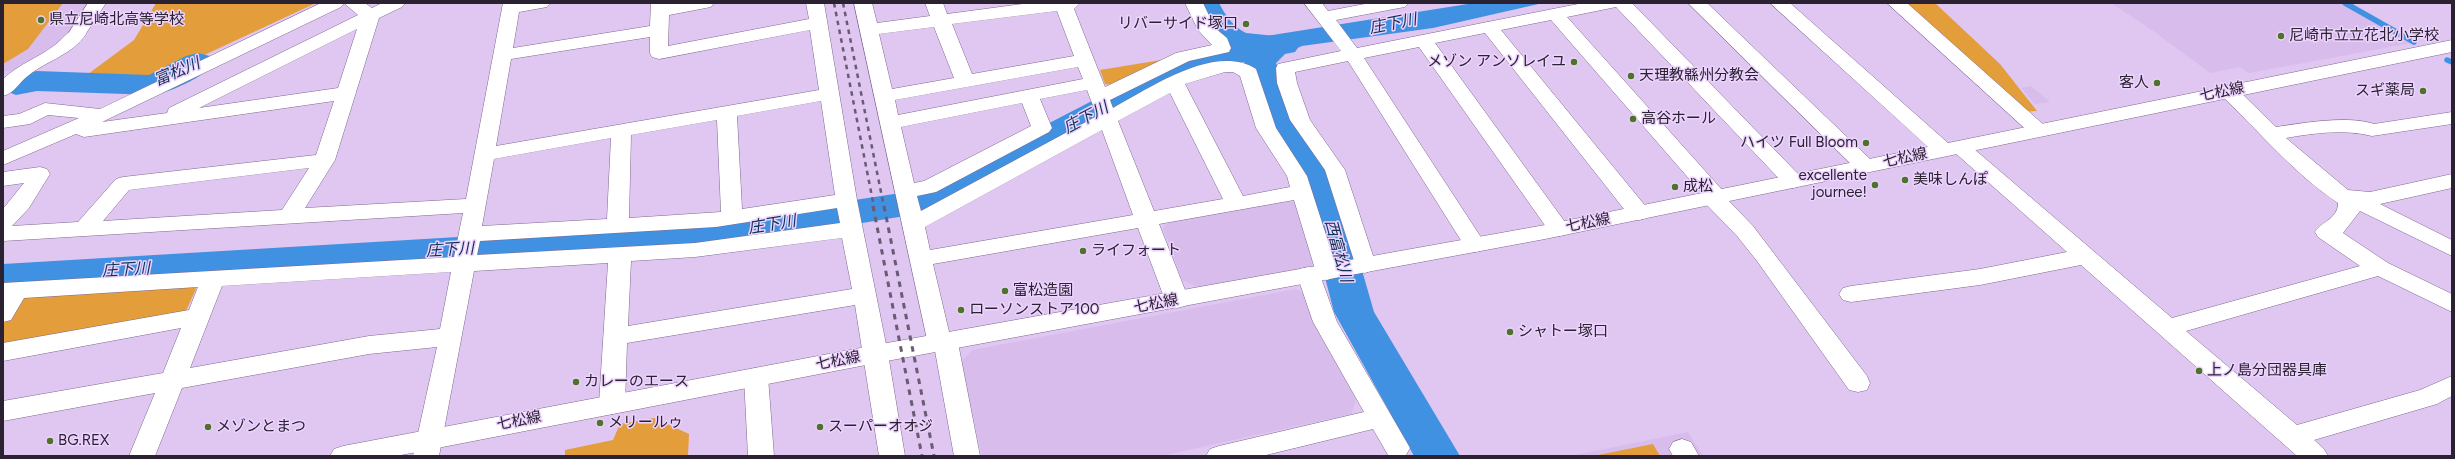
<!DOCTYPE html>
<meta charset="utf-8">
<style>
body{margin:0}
#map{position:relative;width:2455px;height:459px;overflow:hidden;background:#dfc7f1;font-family:Figtree,sans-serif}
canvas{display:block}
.frame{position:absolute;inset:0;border:4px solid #2a2131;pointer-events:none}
</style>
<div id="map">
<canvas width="2455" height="459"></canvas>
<div class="frame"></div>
</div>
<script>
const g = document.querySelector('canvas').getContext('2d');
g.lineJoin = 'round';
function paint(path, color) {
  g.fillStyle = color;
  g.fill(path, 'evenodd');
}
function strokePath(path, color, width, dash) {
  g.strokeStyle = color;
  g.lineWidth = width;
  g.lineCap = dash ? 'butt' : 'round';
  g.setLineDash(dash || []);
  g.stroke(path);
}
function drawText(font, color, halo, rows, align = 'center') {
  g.font = font + ' Figtree,"Noto Sans JP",sans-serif';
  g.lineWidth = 3;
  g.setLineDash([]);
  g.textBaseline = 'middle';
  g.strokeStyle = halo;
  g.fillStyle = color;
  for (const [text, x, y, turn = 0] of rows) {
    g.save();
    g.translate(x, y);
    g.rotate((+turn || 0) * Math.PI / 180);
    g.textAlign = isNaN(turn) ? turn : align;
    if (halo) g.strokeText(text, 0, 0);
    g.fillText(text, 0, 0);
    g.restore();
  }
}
paint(new Path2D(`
 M 3,3 L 90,3 L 67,37 L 14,71 L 3,71 Z
 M 2111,3 L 2341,3 L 2412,43 L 2249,73 L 2240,67 L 2210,73 L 2152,30 Z
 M 2031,86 L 2050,102 L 2035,104 L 2021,88 Z
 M 1289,201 L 1299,203 L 1317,255 L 1310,269 L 1200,288 L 1182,280 L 1163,228 L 1170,221 Z
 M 1296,289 L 1303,293 L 1356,400 L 1351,414 L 1161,456 L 982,456 L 961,362 L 972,350 Z
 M 1688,432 L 1703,456 L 1570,456 Z`), '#d8bcec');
paint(new Path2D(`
 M 3,3 L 63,3 L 28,49 L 3,64 Z
 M 156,3 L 316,3 L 155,78 L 84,77 L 134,40 Z
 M 1935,3 L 2000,64 L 2037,111 L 2022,112 L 1906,4 Z
 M 1161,60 L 1113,85 L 1105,84 L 1100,70 Z
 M 192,285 L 196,289 L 186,311 L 3,348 L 3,322 L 23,297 Z
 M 654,418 L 689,434 L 688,456 L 565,456 L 565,450 L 613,440 L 620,424 Z
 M 1653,444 L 1660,456 L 1593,456 Z`), '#e39d3b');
paint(new Path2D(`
 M 1474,3 L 1543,3 L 1433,28 L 1302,46 L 1279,56 L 1273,69 L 1256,72 L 1252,62 L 1236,59 L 1230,51 L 1238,37 L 1260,37 Z`), '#4191e2');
strokePath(new Path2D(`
 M 2345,3 L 2414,42
 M 2447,60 L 2452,62`), '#4191e2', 5.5);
paint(new Path2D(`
 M 1189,3 L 1219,3 C 1226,16 1232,26 1246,33 L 1295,38 L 1300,45 L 1295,52 L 1285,54 L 1276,63 L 1302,130 L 1334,173 L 1374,312 L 1460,456 L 1414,456 L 1334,312 L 1298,174 L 1268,132 L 1244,62 L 1195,74 L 942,208 L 929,212 L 711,248 L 3,290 L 3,264 L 711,222 L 920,190 L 1171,60 L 1224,47 L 1211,38 Z
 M 198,53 L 210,56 L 214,63 C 205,77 172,91 155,95 L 37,91 L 16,95 L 3,90 L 4,78 L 37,71 L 149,75 L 186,56 Z`), '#4191e2');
const street = new Path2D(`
 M 321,3 L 344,3 L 341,7 L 102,122 L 167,113 L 169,108 L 358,15 L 344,3 L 365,3 L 372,8 L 382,3 L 405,3 L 402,7 L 379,18 L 335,160 L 305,208 L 466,199 L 503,3 L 550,3 L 547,7 L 519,12 L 513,48 L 650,26 L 651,3 L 714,3 L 711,7 L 669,15 L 668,46 L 809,19 L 806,3 L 824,3 L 857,200 L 888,354 L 905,456 L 879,456 L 855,305 L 627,343 L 625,404 L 621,411 L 612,414 L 603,411 L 599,404 L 608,263 L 474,271 L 439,456 L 413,456 L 437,347 L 369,354 L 182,388 L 155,456 L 129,456 L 155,393 L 3,421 L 3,401 L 163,373 L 181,328 L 3,361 L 3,343 L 189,310 L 198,287 L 24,298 L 11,320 L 3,322 L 3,283 L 454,257 L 463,213 L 3,241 L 3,209 L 24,183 L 3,186 L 3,172 L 40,167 L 47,169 L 50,174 L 29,208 L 12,226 L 78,222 L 116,179 L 123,177 L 316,155 L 334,101 L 84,137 L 76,134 L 3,165 L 3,151 L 79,118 L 48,115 L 30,124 L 3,128 L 3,116 L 19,114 L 45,103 L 100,109 ZM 357,29 L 338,88 L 199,108 ZM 810,30 L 819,90 L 496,146 L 511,59 L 650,37 L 650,53 L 652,57 L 659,59 ZM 821,101 L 835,195 L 742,209 L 737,116 ZM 717,120 L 721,212 L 629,218 L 631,135 ZM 611,138 L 607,219 L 482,226 L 494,159 ZM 309,168 L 282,210 L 103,221 L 129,190 ZM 837,208 L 840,223 L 695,243 L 477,255 L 480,241 L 716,227 ZM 842,238 L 852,289 L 628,326 L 631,261 L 695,257 ZM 451,272 L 440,329 L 369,336 L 190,368 L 222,286 Z
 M 854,3 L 872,3 L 877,23 L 930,16 L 925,3 L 943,3 L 947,14 L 1030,3 L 1080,3 L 1074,9 L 1105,87 L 1176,53 L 1212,45 L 1198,30 L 1185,3 L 1203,3 L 1215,28 L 1227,38 L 1231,48 L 1229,52 L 1189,61 L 1110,100 L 1113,108 C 1150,88 1215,43 1256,69 L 1276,128 L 1307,176 L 1338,272 L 1335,277 L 1327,280 L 1321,278 L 1337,322 L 1410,448 L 1406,455 L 1388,455 L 1373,429 L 1262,456 L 1206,456 L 1210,449 L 1219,446 L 1364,412 L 1313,322 L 1297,275 L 1300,269 L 1308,267 L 1315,269 L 1294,200 L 1159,224 L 1189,300 L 1185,306 L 1177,308 L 1169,306 L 1165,300 L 1138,228 L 933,264 L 950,336 L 955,337 L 958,343 L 980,456 L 954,456 L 935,351 L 931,350 L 928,344 ZM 1057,11 L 1074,56 L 972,74 L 952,24 ZM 934,27 L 954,78 L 892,89 L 879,34 ZM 1078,67 L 1083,79 L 898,115 L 895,100 ZM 1225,72 L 1233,72 L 1240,76 L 1256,128 L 1287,176 L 1290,187 L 1243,196 L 1185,84 ZM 1087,90 L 1097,116 L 921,211 L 917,196 L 936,192 L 1049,132 L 1052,128 L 1040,99 ZM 1170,93 L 1223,199 L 1154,211 L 1118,121 ZM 1022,103 L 1031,126 L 924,181 L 914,183 L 901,127 ZM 1102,130 L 1133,215 L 930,250 L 925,227 Z
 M 1304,3 L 1322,3 L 1328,11 L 1370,3 L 1408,3 L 1405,7 L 1399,8 L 1336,20 L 1357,48 L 1583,3 L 1632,3 L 1800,176 L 1804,181 L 1800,186 L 1793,188 L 1786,186 L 1616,7 L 1567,17 L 1724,192 L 1726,198 L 1753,226 L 1867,376 L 1870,383 L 1867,390 L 1858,392 L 1849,390 L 1757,261 L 1737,236 L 1705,203 L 1704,196 L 1551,20 L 1501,30 L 1647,208 L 1650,213 L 1647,218 L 1639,220 L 1631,218 L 1485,33 L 1435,43 L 1570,229 L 1567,234 L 1559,236 L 1551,234 L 1419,47 L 1364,58 L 1486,245 L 1483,250 L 1475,252 L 1467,250 L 1348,61 L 1295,72 L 1297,83 L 1310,120 L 1345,170 L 1376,265 L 1373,270 L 1365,273 L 1357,270 L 1325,170 L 1290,120 L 1277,83 L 1276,68 L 1278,64 L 1341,51 Z
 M 1688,3 L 1707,3 L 1872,161 L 1875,166 L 1872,171 L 1865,172 L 1858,171 Z
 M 1887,3 L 1907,3 L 2045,126 L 2048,130 L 2045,134 L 2038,136 L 2031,134 Z
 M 77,29 L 83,30 L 86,34 C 72,55 48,60 29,75 C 19,82 15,93 3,96 L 3,79 C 19,64 38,58 55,45 C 63,39 67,31 77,29 Z
 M 2228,85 L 2235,87 L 2276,127 C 2303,123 2348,115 2374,124 L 2452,112 L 2452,124 L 2372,136 C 2344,129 2314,133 2286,138 L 2348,190 L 2370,192 L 2452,174 L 2452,188 L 2380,204 L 2452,240 L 2452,256 L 2360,211 L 2343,233 L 2388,263 L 2452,294 L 2452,312 L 2378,276 L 2186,331 L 2297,425 L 2420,390 L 2452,376 L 2452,396 L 2437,404 L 2314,440 L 2324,449 L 2328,456 L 2297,456 L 2081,265 L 1980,285 L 1851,302 L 1843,300 L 1839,294 L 1843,288 L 1851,286 L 1980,269 L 2067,252 L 1953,151 L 1950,147 L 1953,143 L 1960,141 L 1967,143 L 2172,318 L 2360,266 L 2318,237 L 2315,232 C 2322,221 2338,219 2338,203 C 2294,174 2260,132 2221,95 L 2218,91 L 2221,87 Z
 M 756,368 L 765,371 L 768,377 L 774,456 L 748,456 L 744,377 L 747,371 Z
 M 1682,439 L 1691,442 L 1699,456 L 1673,456 L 1669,449 L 1673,442 Z`);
const secondary = new Path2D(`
 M 88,3 L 106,3 L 83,38 L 71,38 L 68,34 Z
 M 1770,3 L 1790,3 L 1948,143 L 2452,40 L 2452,52 L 1545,239 L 876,363 L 396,456 L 330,456 L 334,449 L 343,446 L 876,345 L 1545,225 L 1928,147 Z`);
strokePath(street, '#7f688e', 1);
strokePath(secondary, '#7f688e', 1);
paint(street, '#fff');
paint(secondary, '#fff');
strokePath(new Path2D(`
 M 834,3 L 874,207
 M 843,3 L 884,207`), '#695b74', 2.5, [4.5, 4.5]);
strokePath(new Path2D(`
 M 873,206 L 922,456
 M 884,206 L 934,456`), '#695b74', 3, [5.5, 5.5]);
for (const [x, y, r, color] of [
 [41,20,4,"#4f722a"],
 [1246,24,4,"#4f722a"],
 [2281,36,4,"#4f722a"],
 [1574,62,4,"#4f722a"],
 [1631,76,4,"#4f722a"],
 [2157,83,4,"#4f722a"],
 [2423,91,4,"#4f722a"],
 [1633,119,4,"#4f722a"],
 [1866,143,4,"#4f722a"],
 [1905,180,4,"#4f722a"],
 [1875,185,4,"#4f722a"],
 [1675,187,4,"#4f722a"],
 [1083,251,4,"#4f722a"],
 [1005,291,4,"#4f722a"],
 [961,310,4,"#4f722a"],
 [1510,332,4,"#4f722a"],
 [2199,371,4,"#4f722a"],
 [576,382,4,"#4f722a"],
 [600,423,4,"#4f722a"],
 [208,427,4,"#4f722a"],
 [820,427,4,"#4f722a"],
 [50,441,4,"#4f722a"]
]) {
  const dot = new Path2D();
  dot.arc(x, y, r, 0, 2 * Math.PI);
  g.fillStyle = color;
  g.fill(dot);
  strokePath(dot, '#edd4fe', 1.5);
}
drawText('15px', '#2a2131', '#edd4fe', [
 ["県立尼崎北高等学校",49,20],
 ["リバーサイド塚口",1238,24,"right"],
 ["尼崎市立立花北小学校",2289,36],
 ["メゾン アンソレイユ",1566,62,"right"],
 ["天理教緜州分教会",1639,76],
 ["客人",2149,83,"right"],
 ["スギ薬局",2415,91,"right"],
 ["高谷ホール",1641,119],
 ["ハイツ Full Bloom",1858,143,"right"],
 ["excellente",1867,176,"right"],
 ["journee!",1867,193,"right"],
 ["美味しんぽ",1913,180],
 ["成松",1683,187],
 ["ライフォート",1091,251],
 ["富松造園",1013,291],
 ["ローソンストア100",969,310],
 ["シャトー塚口",1518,332],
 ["上ノ島分団器具庫",2207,371],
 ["カレーのエース",584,382],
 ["メリールゥ",608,423],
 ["メゾンとまつ",216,427],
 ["スーパーオオジ",828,427],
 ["BG.REX",58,441]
], 'left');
drawText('15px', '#2a2131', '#edd4fe', [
 ["七松線",2222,92,-11],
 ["七松線",1905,158,-12],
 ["七松線",1588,223,-11],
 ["七松線",1156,304,-11],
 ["七松線",838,361,-11],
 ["七松線",519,421,-11]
]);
drawText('italic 16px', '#113152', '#edd4fe', [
 ["庄下川",1393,24,-11],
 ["富松川",177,72,-23],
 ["庄下川",1086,118,-28],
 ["庄下川",772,225,-9],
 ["庄下川",450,250,-3],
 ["西富松川",1338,251,75],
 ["庄下川",126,270,-3]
]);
</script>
